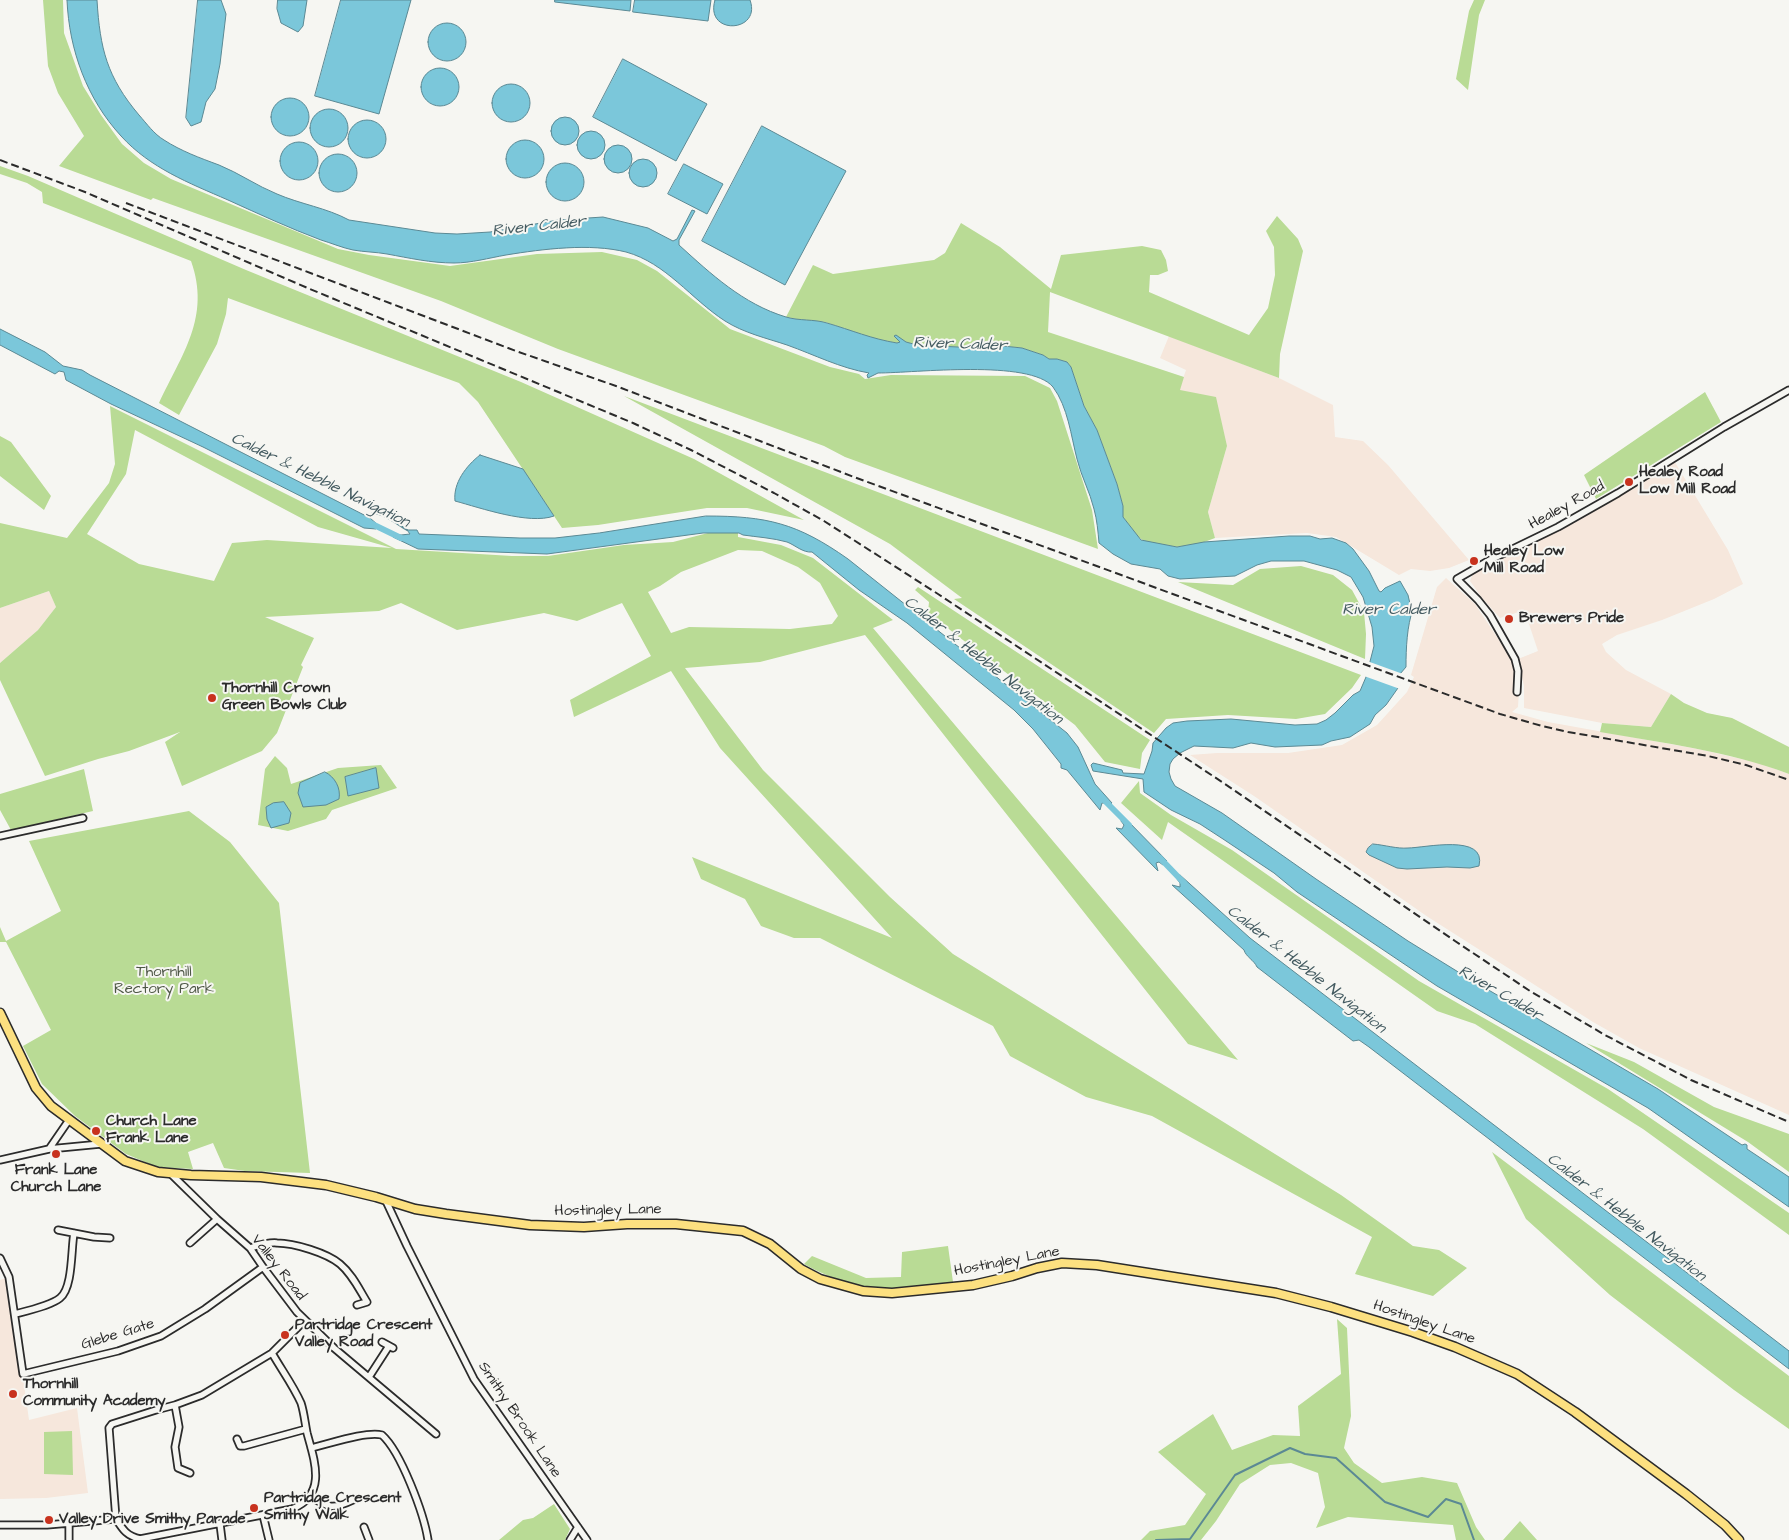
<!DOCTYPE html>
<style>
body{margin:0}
canvas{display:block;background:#f6f6f2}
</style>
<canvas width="1789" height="1540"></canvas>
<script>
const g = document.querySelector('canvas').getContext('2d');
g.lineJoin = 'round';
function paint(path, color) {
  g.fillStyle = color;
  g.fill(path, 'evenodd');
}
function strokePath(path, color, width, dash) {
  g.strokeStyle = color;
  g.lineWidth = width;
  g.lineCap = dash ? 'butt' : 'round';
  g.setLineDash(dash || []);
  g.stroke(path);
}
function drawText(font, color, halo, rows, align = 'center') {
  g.font = font + ' "Architects Daughter",sans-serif';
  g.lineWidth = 4;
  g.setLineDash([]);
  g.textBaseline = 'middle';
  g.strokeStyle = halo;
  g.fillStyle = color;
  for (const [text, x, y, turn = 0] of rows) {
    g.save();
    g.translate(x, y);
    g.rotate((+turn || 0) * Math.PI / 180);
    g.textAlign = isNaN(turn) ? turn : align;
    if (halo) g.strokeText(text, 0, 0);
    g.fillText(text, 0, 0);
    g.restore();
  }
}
paint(new Path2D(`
 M 1169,336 L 1279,378 L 1333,405 L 1335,437 L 1363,441 L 1388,465 L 1469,560 L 1449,568 L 1430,571 L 1411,569 L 1399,575 L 1336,537 L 1307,533 L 1215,538 L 1208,512 L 1227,446 L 1179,390 L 1186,370 L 1160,358 Z
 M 1673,459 L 1728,550 L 1743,584 L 1714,599 L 1662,620 L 1617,635 L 1602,644 L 1606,652 L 1626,670 L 1671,694 L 1651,727 L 1602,723 L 1524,708 L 1524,686 L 1518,659 L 1538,651 L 1525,612 L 1522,611 L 1500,618 L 1482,598 L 1470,581 L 1473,573 L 1490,560 L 1548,532 Z
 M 1446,578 L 1475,604 L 1511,658 L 1516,670 L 1514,687 L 1519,690 L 1518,707 L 1512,712 L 1548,722 L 1698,749 L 1759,763 L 1789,774 L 1789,1115 L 1639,1048 L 1593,1022 L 1428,917 L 1254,796 L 1190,755 L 1217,753 L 1288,753 L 1342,745 L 1377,725 L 1407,692 L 1414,677 L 1411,675 L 1437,587 Z
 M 49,591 L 56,607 L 38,630 L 0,663 L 0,608 Z
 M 9,1277 L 29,1420 L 77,1408 L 88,1493 L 46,1498 L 0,1499 L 0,1280 Z`), '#f6e7dc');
paint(new Path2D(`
 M 43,0 L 63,0 L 64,33 L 83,86 L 101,115 L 122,144 L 144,163 L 171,179 L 338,249 L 369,255 L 450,266 L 537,254 L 602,252 L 637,260 L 657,271 L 730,329 L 830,367 L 859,374 L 865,379 L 891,375 L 1025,376 L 1050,388 L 1057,401 L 1092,510 L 1098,549 L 845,457 L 824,446 L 558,349 L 441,301 L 153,198 L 151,200 L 59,166 L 84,136 L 58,93 L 48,66 Z
 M 1474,0 L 1485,0 L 1479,15 L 1468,90 L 1456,79 L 1469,11 Z
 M 0,166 L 28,176 L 246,270 L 521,382 L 694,459 L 804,520 L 747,508 L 707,508 L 598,525 L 562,528 L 478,402 L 459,383 L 228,298 L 226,314 L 217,344 L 179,415 L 159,403 C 182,354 211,317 191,261 L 43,203 L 42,192 L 27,183 L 0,174 Z
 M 1277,216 L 1298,239 L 1303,251 L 1280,354 L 1279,378 L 1050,292 L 1048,332 L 1184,377 L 1180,390 L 1216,397 L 1227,446 L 1208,512 L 1215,538 L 1199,544 L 1177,547 L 1146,542 L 1138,537 L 1123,517 L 1123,506 L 1117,484 L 1097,430 L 1084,406 L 1071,367 L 1067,362 L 1057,359 L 1049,359 L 1043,355 L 1022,348 L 994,345 L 958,347 L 917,345 L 905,342 L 897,343 L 874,339 L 825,322 L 806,321 L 786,317 L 813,265 L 833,274 L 934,260 L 945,253 L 961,223 L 1000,247 L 1051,289 L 1061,255 L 1142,246 L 1161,250 L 1166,260 L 1168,271 L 1158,275 L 1150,275 L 1149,292 L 1249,335 L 1268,308 L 1275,275 L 1274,247 L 1266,231 Z
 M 1705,392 L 1721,422 L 1596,499 L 1584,475 Z
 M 624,396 L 1361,675 L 1352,688 L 1325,714 L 1296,719 L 1228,715 L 1166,719 L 1154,733 L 954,599 L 962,598 L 890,544 Z
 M 110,406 L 396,549 L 512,556 L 548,556 L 624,545 L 673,542 L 708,533 L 738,533 L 738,537 L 781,545 L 813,558 L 893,620 L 873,628 L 1238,1060 L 1188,1044 L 865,635 L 760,662 L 685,668 L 763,770 L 890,897 L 953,954 L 1341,1195 L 1413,1246 L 1439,1250 L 1467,1268 L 1433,1296 L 1355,1274 L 1372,1237 L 1152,1116 L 1086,1097 L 1010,1056 L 993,1026 L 820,938 L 794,938 L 761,926 L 745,899 L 701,879 L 692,857 L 892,938 L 720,748 L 671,671 L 574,717 L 570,700 L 651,656 L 622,603 L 577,621 L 544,613 L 457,630 L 401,603 L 379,611 L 265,617 L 314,638 L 301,665 L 303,667 L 277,733 L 262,751 L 182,786 L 165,742 L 180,732 L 129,751 L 98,759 L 45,776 L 0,680 L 0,663 L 38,630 L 56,607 L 49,591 L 0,608 L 0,523 L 67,538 L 109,483 L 115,464 ZM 135,430 L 318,527 L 392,548 L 267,540 L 232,543 L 214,581 L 139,564 L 87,534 L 126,474 ZM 738,550 L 762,551 L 798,567 L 820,583 L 838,616 L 832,624 L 790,629 L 689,627 L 671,633 L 648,592 L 660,586 L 681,572 Z
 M 0,436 L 11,442 L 51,496 L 44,510 L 0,476 Z
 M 1301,566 L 1333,575 L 1352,590 L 1364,612 L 1366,634 L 1365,659 L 1178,582 L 1233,585 L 1260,569 Z
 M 918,587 L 1150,740 L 1142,753 L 1140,769 L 1105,762 L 1075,725 L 955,634 L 928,612 L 929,602 L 915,590 Z
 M 1671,694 L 1684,703 L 1707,713 L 1732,718 L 1789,747 L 1789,774 C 1728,751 1663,743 1600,732 L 1602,723 L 1651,727 Z
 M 275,756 L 287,768 L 291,784 L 338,768 L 381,765 L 397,788 L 332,810 L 326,819 L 288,831 L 258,825 L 265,769 Z
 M 84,769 L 93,811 L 11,830 L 0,810 L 0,794 Z
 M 1139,781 L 1140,793 L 1171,815 L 1232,850 L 1419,981 L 1608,1089 L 1789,1213 L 1789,1235 L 1643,1129 L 1475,1024 L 1437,1011 L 1168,822 L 1162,840 L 1121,803 Z
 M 189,811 L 230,842 L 279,903 L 310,1173 L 245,1171 L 224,1168 L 213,1143 L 188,1152 L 193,1169 L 157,1167 L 126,1154 L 75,1116 L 42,1084 L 23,1046 L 51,1030 L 6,942 L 0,942 L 0,927 L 6,941 L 61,911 L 29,841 Z
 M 1586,1043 L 1634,1062 L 1714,1107 L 1789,1134 L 1789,1172 L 1748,1142 Z
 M 1492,1152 L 1789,1376 L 1789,1429 L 1734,1390 L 1610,1295 L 1526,1219 Z
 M 948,1246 L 953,1282 C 932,1284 911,1288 890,1289 C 861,1290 829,1278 804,1264 L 812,1256 L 866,1278 L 901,1277 L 902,1252 Z
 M 1337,1319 L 1347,1328 L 1351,1416 L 1344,1448 L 1354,1463 L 1382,1483 L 1422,1477 L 1457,1483 L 1476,1527 L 1485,1540 L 1456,1540 L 1453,1525 L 1348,1517 L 1316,1528 L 1325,1507 L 1318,1473 L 1291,1463 L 1270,1465 L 1240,1484 L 1216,1521 L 1201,1540 L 1141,1540 L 1150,1531 L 1185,1525 L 1206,1494 L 1158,1452 L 1213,1414 L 1232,1450 L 1273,1435 L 1300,1436 L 1298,1406 L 1341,1374 Z
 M 72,1431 L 73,1475 L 44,1474 L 44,1432 Z
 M 554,1504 L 570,1529 L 565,1540 L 499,1540 L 523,1520 L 533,1518 Z
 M 1520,1521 L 1537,1540 L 1503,1540 Z`), '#b9db95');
const water = new Path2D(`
 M 67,0 L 97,0 C 100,49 107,77 139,115 C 147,124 154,134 164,140 C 181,151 200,158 219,165 C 239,173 257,186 277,194 C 300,204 327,208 349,220 L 435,233 L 457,234 L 490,232 L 558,220 L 603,217 L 648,228 L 673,241 L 677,239 L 692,210 L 695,211 L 679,240 L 679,245 C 711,274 743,304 786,317 C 799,321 814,319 827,323 C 851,330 872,339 897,343 L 900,342 L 894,336 L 896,335 L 906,342 L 917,345 L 958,347 L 994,345 L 1022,348 L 1043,355 L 1049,359 L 1057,359 L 1067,362 L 1071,367 L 1084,406 L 1097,430 L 1117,484 L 1123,506 L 1123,517 L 1141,540 L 1177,547 L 1204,542 L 1289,536 L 1310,536 L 1320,539 L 1332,538 L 1346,543 L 1353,549 L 1369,571 L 1379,591 L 1381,592 L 1385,588 L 1400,581 L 1408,595 L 1411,608 L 1413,609 C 1407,626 1406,648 1406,667 L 1400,674 L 1398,688 L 1386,705 L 1375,715 L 1370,724 L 1350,737 L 1331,741 L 1322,745 L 1275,747 L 1251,743 L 1233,748 L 1194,746 L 1180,753 L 1173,759 L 1170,764 L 1169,772 L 1171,779 L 1175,786 L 1222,813 L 1316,879 L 1408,941 L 1468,978 L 1658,1089 L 1742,1145 L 1745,1144 L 1747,1145 L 1747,1149 L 1789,1177 L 1789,1207 L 1648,1108 L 1437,986 L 1297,892 L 1274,873 L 1223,839 L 1200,824 L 1171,810 L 1144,792 L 1143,779 L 1093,771 L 1091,765 L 1093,763 L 1122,770 L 1123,773 L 1144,774 L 1152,751 L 1153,743 L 1166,728 L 1173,723 L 1187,721 L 1231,719 L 1295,725 L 1317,724 L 1326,720 L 1335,713 L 1353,695 L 1360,691 L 1366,677 L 1374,646 L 1372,627 L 1363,597 L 1351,577 L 1337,570 L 1304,561 L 1271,561 L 1257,565 L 1235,576 L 1180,579 L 1168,576 L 1160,569 L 1131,564 L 1113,554 L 1099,543 C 1098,531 1097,520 1094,509 C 1090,492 1081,476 1077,459 C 1071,436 1068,407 1053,387 C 1030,359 915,373 878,373 L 868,378 L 867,375 L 869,373 C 840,368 815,355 787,345 C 766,338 744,333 725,321 C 691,299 666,263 626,252 C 590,243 543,249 506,255 C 489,258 471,263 454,263 C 431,263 409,258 387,254 C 376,252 364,252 353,250 C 343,248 331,243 321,240 C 289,228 259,214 228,200 C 189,183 150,168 121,136 C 87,99 69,50 67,0 Z
 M 198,0 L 221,0 L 226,14 L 220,64 L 215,89 L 206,102 L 201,122 L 191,126 L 186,118 Z
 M 278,0 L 307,0 L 303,26 L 298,32 L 281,23 L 277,9 Z
 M 341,0 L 411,0 L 379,114 L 315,96 Z
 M 555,0 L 631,0 L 630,11 L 555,2 Z
 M 635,0 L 711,0 L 708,21 L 633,12 Z
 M 715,0 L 750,0 C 762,33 704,36 715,0 Z
 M428 42a19 19 0 1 1 38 0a19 19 0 1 1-38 0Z
 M 623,59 L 707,104 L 676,161 L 593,117 Z
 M421 87a19 19 0 1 1 38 0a19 19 0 1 1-38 0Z
 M492 103a19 19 0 1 1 38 0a19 19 0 1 1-38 0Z
 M271 117a19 19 0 1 1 38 0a19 19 0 1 1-38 0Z
 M310 128a19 19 0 1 1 38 0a19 19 0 1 1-38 0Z
 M551 131a14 14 0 1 1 28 0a14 14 0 1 1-28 0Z
 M348 139a19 19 0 1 1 38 0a19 19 0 1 1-38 0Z
 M 762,126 L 846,171 L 785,285 L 702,241 Z
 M577 145a14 14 0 1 1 28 0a14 14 0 1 1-28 0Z
 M506 159a19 19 0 1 1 38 0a19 19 0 1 1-38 0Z
 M280 161a19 19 0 1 1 38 0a19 19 0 1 1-38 0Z
 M604 159a14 14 0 1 1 28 0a14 14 0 1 1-28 0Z
 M319 173a19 19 0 1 1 38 0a19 19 0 1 1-38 0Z
 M629 173a14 14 0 1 1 28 0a14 14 0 1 1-28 0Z
 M546 182a19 19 0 1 1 38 0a19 19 0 1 1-38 0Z
 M 684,164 L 723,184 L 707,214 L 668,194 Z
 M 0,329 L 45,352 L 63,366 L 82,370 L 90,375 L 370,518 L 378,525 L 376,529 L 364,528 L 203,447 L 111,404 L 66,380 L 64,372 L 59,371 L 55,374 L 0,345 Z
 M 480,455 L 523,469 L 554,516 C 529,525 481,508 455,501 C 453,483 466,466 480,455 Z
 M 706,516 C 767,516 797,523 848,559 L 1067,733 L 1078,747 L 1095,784 L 1112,803 L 1108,806 L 1104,803 L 1102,803 L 1100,810 L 1067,770 L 1061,768 L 1061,764 L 1033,729 L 1014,710 L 907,623 L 859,590 L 812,552 C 803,553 795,545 787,542 C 773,538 757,537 743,535 L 739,533 L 703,533 L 547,554 L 418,549 L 393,537 L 395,534 L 401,535 L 410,534 L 407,530 L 417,530 L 419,534 L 520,538 L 555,538 L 599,533 Z
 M 376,768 L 379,788 L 348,796 L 345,777 Z
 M 325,772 C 335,777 341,788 339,799 L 326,805 L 303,807 L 298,793 L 300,783 Z
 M 284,802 L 291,813 L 289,823 L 271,828 L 267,819 L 266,807 L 273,803 Z
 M 1125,818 L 1167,861 L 1163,865 L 1159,862 L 1156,863 L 1158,871 L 1116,828 L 1122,829 L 1124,825 L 1121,821 Z
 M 1373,844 C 1385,845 1397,849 1408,848 C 1424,848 1487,833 1479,866 L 1470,868 L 1447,867 L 1407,869 L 1397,868 L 1369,855 L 1366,852 L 1368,848 Z
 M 1180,875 L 1250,938 L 1789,1351 L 1789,1369 L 1369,1047 L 1359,1040 L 1353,1041 L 1257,967 C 1254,960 1246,957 1244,950 L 1172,885 L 1180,887 L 1180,883 L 1177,879 Z`);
paint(water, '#7bc7da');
strokePath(water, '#5b8994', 1);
paint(new Path2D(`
 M 1367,661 L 1403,674 L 1400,689 L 1364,676 Z`), '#f6f6f2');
strokePath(new Path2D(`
 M 372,513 C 384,513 397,524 407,530
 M 1156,1540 L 1190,1539 L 1235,1475 L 1290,1448 L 1305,1454 L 1336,1458 L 1385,1502 L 1428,1517 L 1446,1499 L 1461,1504 L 1474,1540`), '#5b8994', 2);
strokePath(new Path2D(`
 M 370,523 L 401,538
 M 1104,800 L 1129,825
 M 1160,858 L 1184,883`), '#7bc7da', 6);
const minor = new Path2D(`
 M 1517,692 L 1518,671 L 1515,659 L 1490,615 L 1478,600 L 1457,579 L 1490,560 L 1558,527 L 1618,493 L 1724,427 L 1789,390
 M 0,836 L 83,818
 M 49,1149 L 69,1120
 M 0,1160 L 49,1149 L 101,1144
 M 170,1173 L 217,1219 L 250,1248 L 263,1267 L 297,1312 L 334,1348 L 436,1434
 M 386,1201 L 407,1246 L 474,1379 L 587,1540
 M 58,1230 L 94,1237 L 110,1238
 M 190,1243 L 217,1219
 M 250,1248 C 260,1245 268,1242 277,1243 C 294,1243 327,1253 340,1264 C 352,1274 359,1289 367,1302 L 357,1305
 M 0,1258 L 9,1277 L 23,1374 L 118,1351 L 161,1336 L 205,1309 L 263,1267
 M 15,1314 C 27,1311 50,1306 60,1298 C 73,1288 71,1249 74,1233
 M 382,1342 L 393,1348
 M 272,1353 C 281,1369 293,1385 301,1403 C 304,1412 305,1423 307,1433 C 315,1462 327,1495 292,1509 L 140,1539 C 127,1536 123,1530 116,1519 L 109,1428 L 112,1424 L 156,1410 L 175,1405 L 202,1395 L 272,1353 L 305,1320
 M 369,1377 L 389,1346
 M 175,1405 L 179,1427 L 175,1447 L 178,1468 L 190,1473
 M 237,1439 L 240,1446 L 244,1446 L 306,1429
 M 311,1448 C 329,1444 366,1431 382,1435 C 401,1452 424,1514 428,1540
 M 310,1496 C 329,1508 332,1510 353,1500
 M 263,1515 L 269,1540
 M 69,1523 L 69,1540
 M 220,1524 L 222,1540
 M 0,1525 L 47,1525 L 116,1519
 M 364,1527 L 369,1540
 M 570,1540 L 578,1527`);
const major = new Path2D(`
 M 0,1013 L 36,1088 L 51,1106 L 125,1161 L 158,1172 L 191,1175 L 261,1177 L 326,1185 L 376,1197 L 415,1209 L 446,1214 L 530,1225 L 584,1227 L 627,1224 L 676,1224 L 743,1231 L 770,1244 L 801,1269 L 820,1279 L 863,1291 L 892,1293 L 973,1285 L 1012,1276 L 1037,1268 L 1062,1263 L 1097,1265 L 1276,1293 L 1331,1307 L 1413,1332 L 1455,1347 L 1517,1374 L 1575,1412 L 1686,1494 L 1725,1525 L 1739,1540`);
strokePath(minor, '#2b2b2b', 9);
strokePath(major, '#2b2b2b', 11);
strokePath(minor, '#f6f6f2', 5.5);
strokePath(major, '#fce080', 8);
strokePath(new Path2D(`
 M 0,160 L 85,192 L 310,289 L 633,423 L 691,450 L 774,493 L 824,521 L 938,594 L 1225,784 L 1455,941 L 1530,991 L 1605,1035 L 1691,1080 L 1789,1122
 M 126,203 L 516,351 L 616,386 L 854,477 L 1500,714 L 1542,726 L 1568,732 L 1708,756 L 1746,765 L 1789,780`), '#2b2b2b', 2, [8, 4]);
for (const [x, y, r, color] of [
 [1629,482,5,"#c8321e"],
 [1474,561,5,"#c8321e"],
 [1509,619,5,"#c8321e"],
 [212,698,5,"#c8321e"],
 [96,1131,5,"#c8321e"],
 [56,1154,5,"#c8321e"],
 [285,1335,5,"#c8321e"],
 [13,1394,5,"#c8321e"],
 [254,1508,5,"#c8321e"],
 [49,1520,5,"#c8321e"]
]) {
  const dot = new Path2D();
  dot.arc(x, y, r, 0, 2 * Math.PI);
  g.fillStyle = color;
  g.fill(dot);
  strokePath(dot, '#f6f6f2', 2);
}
drawText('bold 15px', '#2b2b2b', '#f6f6f2', [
 ["Healey Road",1639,473],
 ["Low Mill Road",1639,490],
 ["Healey Low",1484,552],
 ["Mill Road",1484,569],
 ["Brewers Pride",1519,619],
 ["Thornhill Crown",222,689],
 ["Green Bowls Club",222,706],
 ["Church Lane",106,1122],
 ["Frank Lane",106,1139],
 ["Frank Lane",56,1171,"center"],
 ["Church Lane",56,1188,"center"],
 ["Partridge Crescent",295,1326],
 ["Valley Road",295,1343],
 ["Thornhill",23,1385],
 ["Community Academy",23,1402],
 ["Partridge Crescent",264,1499],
 ["Smithy Walk",264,1516],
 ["Valley Drive Smithy Parade",59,1520]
], 'left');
drawText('15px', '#2b2b2b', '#f6f6f2', [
 ["Healey Road",1567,506,-29],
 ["Hostingley Lane",608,1211,-1],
 ["Hostingley Lane",1007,1262,-11],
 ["Valley Road",278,1268,52],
 ["Hostingley Lane",1424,1323,19],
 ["Glebe Gate",118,1335,-17],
 ["Smithy Brook Lane",519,1420,56]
]);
drawText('15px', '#4e5746', '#f6f6f2', [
 ["Thornhill",164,973],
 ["Rectory Park",164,990]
]);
drawText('italic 16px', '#435a60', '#f6f6f2', [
 ["River Calder",539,227,-6],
 ["River Calder",960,345,2],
 ["Calder & Hebble Navigation",320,481,26],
 ["River Calder",1389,611],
 ["Calder & Hebble Navigation",983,661,38],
 ["Calder & Hebble Navigation",1306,970,38],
 ["River Calder",1500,994,30],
 ["Calder & Hebble Navigation",1626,1218,38]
]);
</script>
